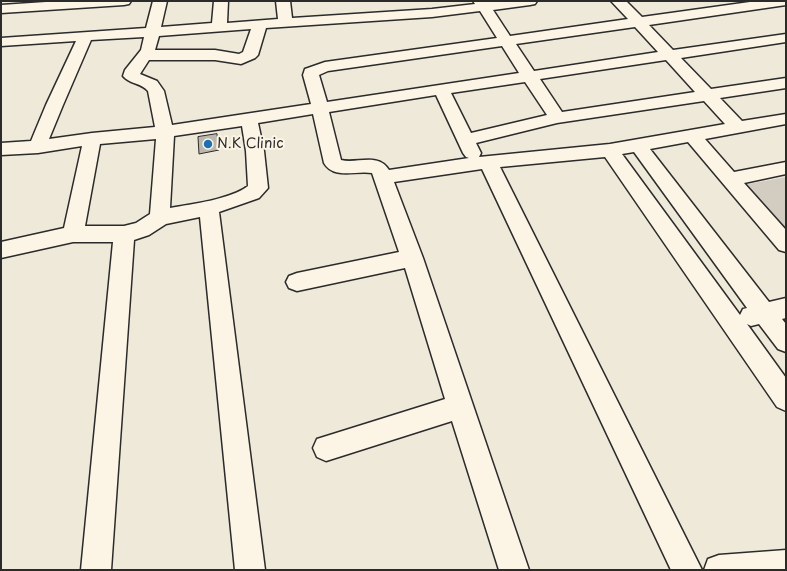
<!DOCTYPE html>
<style>
body{margin:0}
#map{position:relative;width:787px;height:571px;overflow:hidden;background:#efe9da;font-family:"Playpen Sans",sans-serif}
canvas{display:block}
.frame{position:absolute;inset:0;border:2px solid #2b2b2b;pointer-events:none}
</style>
<div id="map">
<canvas width="787" height="571"></canvas>
<div class="frame"></div>
</div>
<script>
const g = document.querySelector('canvas').getContext('2d');
g.lineJoin = 'round';
function paint(path, color) {
  g.fillStyle = color;
  g.fill(path, 'evenodd');
}
function strokePath(path, color, width, dash) {
  g.strokeStyle = color;
  g.lineWidth = width;
  g.lineCap = dash ? 'butt' : 'round';
  g.setLineDash(dash || []);
  g.stroke(path);
}
function drawText(font, color, halo, rows, align = 'center') {
  g.font = font + ' "Playpen Sans",sans-serif';
  g.lineWidth = 4;
  g.setLineDash([]);
  g.textBaseline = 'middle';
  g.strokeStyle = halo;
  g.fillStyle = color;
  for (const [text, x, y, turn = 0] of rows) {
    g.save();
    g.translate(x, y);
    g.rotate((+turn || 0) * Math.PI / 180);
    g.textAlign = isNaN(turn) ? turn : align;
    if (halo) g.strokeText(text, 0, 0);
    g.fillText(text, 0, 0);
    g.restore();
  }
}
paint(new Path2D(`
 M 786,177 L 786,234 L 743,185 Z`), '#d2cdc0');
const building = new Path2D(`
 M 217,134 L 219,150 L 199,154 L 198,137 Z`);
paint(building, '#bcb7ac');
strokePath(building, '#2b2b2b', 1);
const minor = new Path2D(`
 M 61,1 L 131,1 L 129,4 L 124,5 L 1,13 L 1,5 Z
 M 153,1 L 167,1 L 161,27 L 212,23 L 214,1 L 228,1 L 227,23 L 278,19 L 276,1 L 290,1 L 292,18 L 432,9 L 475,4 L 473,1 L 537,1 L 535,4 L 530,5 L 493,10 L 510,36 L 628,19 L 611,1 L 626,1 L 642,17 L 757,1 L 786,1 L 786,5 L 649,25 L 673,50 L 786,34 L 786,42 L 681,58 L 711,89 L 786,78 L 786,88 L 720,98 L 742,121 L 786,114 L 786,124 L 705,139 L 734,172 L 786,162 L 786,174 L 744,183 L 786,230 L 786,252 L 779,250 L 688,142 L 650,149 L 769,302 L 786,298 L 786,318 L 782,319 L 786,324 L 786,352 L 778,349 L 759,324 L 751,326 L 747,324 L 786,378 L 786,411 L 777,407 L 605,157 L 500,167 L 702,570 L 671,570 L 482,169 L 394,182 L 423,258 L 529,570 L 499,570 L 452,421 L 326,461 L 317,457 L 313,448 L 317,439 L 445,399 L 405,268 L 297,291 L 289,288 L 286,282 L 289,276 L 297,273 L 399,252 L 372,173 C 356,170 334,180 324,163 L 313,114 L 258,123 L 264,151 L 268,188 L 259,198 L 219,212 L 265,570 L 235,570 L 200,217 L 166,224 L 149,235 L 134,240 L 111,570 L 81,570 L 113,242 L 73,242 L 1,258 L 1,242 L 64,228 L 82,146 L 38,153 L 1,155 L 1,143 L 31,141 L 46,105 L 76,41 L 1,46 L 1,38 L 146,28 ZM 480,11 L 497,38 L 325,62 L 305,69 L 303,75 L 311,104 L 172,125 L 164,91 L 157,81 L 140,74 L 149,60 L 215,60 L 241,64 L 255,58 L 258,55 L 266,28 L 432,17 ZM 635,27 L 658,52 L 534,71 L 516,44 ZM 251,29 L 243,52 L 239,54 L 215,50 L 155,50 L 159,36 ZM 144,37 L 141,50 L 125,70 L 123,76 C 129,84 142,83 148,91 L 155,127 L 92,133 L 49,139 L 63,105 L 91,40 ZM 502,46 L 519,73 L 327,102 L 319,75 L 328,71 ZM 666,60 L 695,92 L 562,112 L 540,79 ZM 525,82 L 547,115 L 471,133 L 451,93 ZM 436,95 L 463,153 L 466,157 L 469,158 L 389,170 C 378,152 357,164 341,160 L 329,112 ZM 704,101 L 725,124 L 610,144 L 479,157 L 481,153 L 476,143 L 557,123 ZM 242,126 L 246,151 L 248,186 C 232,199 192,204 170,208 L 174,136 ZM 156,139 L 150,214 L 136,223 L 124,226 L 85,226 L 100,144 ZM 634,152 L 747,308 L 743,309 L 740,315 L 622,154 Z`);
const tertiary = new Path2D(`
 M 786,550 L 786,570 L 704,570 L 708,559 L 719,555 Z`);
strokePath(minor, '#2b2b2b', 3);
strokePath(tertiary, '#2b2b2b', 3);
paint(minor, '#fcf5e5');
paint(tertiary, '#fcf5e5');
for (const [x, y, r, color] of [
 [208,144,5,"#1f6fb2"]
]) {
  const dot = new Path2D();
  dot.arc(x, y, r, 0, 2 * Math.PI);
  g.fillStyle = color;
  g.fill(dot);
  strokePath(dot, '#fcf5e5', 1.5);
}
drawText('14px', '#2b2b2b', '#fcf5e5', [
 ["N.K Clinic",217,144]
], 'left');
</script>
